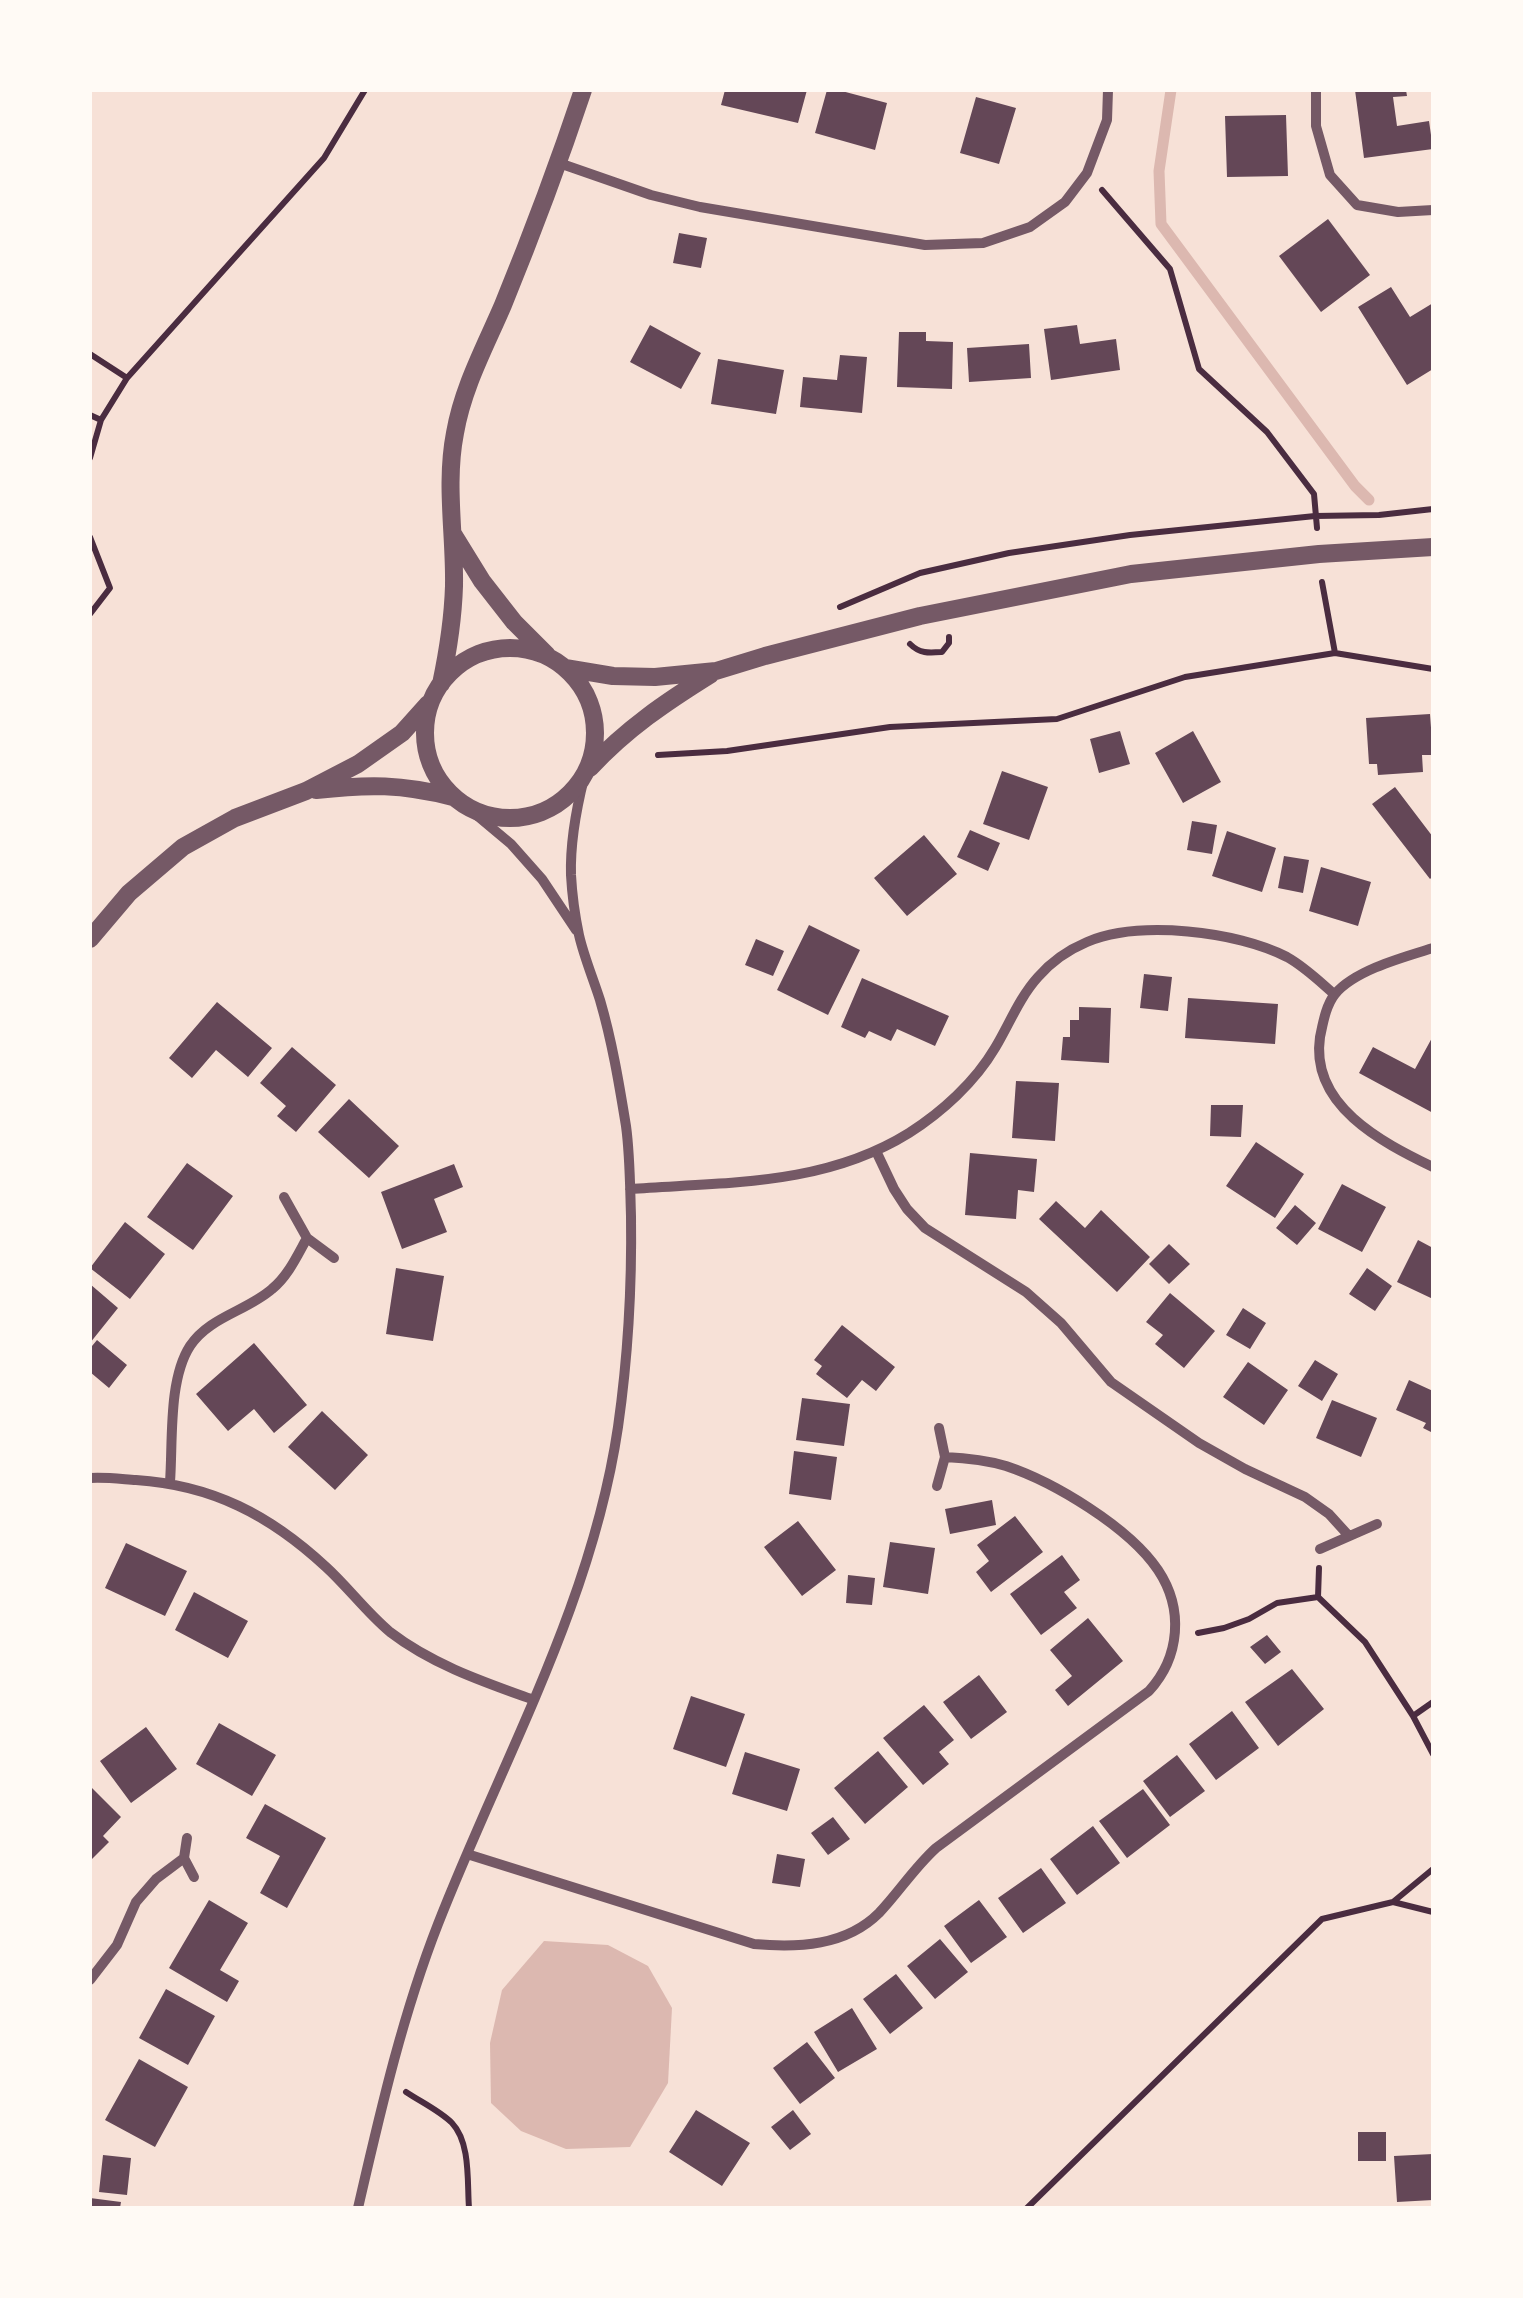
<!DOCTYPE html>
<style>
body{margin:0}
#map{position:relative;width:1523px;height:2298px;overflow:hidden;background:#f7e1d7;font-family:"Titillium Web",sans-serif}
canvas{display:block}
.frame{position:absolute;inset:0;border:92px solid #fffaf5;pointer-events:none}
</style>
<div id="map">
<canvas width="1523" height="2298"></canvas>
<div class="frame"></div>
</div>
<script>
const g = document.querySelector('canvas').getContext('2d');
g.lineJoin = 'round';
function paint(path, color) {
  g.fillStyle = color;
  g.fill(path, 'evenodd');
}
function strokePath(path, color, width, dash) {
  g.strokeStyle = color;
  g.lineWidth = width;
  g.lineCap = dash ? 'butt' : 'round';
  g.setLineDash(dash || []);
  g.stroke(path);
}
paint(new Path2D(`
 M 544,1941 L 608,1945 L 648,1966 L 672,2008 L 668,2083 L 630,2147 L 566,2149 L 521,2131 L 491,2103 L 490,2043 L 502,1990 Z`), '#dcb8b0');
strokePath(new Path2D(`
 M 1171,90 L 1159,171 L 1161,224 L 1355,486 L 1369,500`), '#dcb8b0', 11);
paint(new Path2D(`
 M 725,90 L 807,90 L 798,123 L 721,105 Z
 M 827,90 L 838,90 L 887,103 L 875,150 L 815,133 Z
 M 1355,90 L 1406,90 L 1407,96 L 1393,97 L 1397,126 L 1429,121 L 1433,149 L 1364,158 Z
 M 976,97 L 1016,108 L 999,164 L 960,153 Z
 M 1286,115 L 1288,176 L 1227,177 L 1225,116 Z
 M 1328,219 L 1370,275 L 1321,312 L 1279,256 Z
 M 679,233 L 707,238 L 701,268 L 673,263 Z
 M 1391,287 L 1410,317 L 1433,303 L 1433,369 L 1407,385 L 1358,307 Z
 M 650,325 L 701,353 L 681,389 L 630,362 Z
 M 1077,325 L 1080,344 L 1116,339 L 1120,370 L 1051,380 L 1044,329 Z
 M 899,332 L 926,332 L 926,341 L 953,342 L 952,389 L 897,387 Z
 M 1029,344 L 1031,378 L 969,382 L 967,348 Z
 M 840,355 L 867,357 L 862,413 L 800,407 L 803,377 L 837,380 Z
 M 718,359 L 784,370 L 776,414 L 711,404 Z
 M 1430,714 L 1433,755 L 1422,755 L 1423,772 L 1378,775 L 1377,764 L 1369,764 L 1366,718 Z
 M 1120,731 L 1130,764 L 1099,773 L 1090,739 Z
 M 1193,731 L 1221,782 L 1183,803 L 1155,753 Z
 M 1002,771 L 1048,787 L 1029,840 L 983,824 Z
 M 1395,787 L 1433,837 L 1433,876 L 1430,879 L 1372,804 Z
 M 1192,821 L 1217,825 L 1212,854 L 1187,850 Z
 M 970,830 L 1000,843 L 988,871 L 957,857 Z
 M 1227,831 L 1276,848 L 1262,892 L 1212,876 Z
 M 924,835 L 957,874 L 907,916 L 874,878 Z
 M 1284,856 L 1309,860 L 1303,893 L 1278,888 Z
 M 1321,867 L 1371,882 L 1358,926 L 1309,911 Z
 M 809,925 L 860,950 L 828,1015 L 777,990 Z
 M 756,939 L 784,951 L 773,976 L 745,965 Z
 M 1144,974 L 1172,977 L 1168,1011 L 1140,1008 Z
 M 862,978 L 949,1016 L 935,1046 L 897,1029 L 891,1041 L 869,1031 L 865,1038 L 841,1027 Z
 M 1188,998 L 1278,1004 L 1275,1044 L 1185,1038 Z
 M 217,1002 L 272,1048 L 248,1077 L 216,1050 L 192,1078 L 169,1058 Z
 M 1079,1007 L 1111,1008 L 1109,1063 L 1061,1060 L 1063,1037 L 1070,1037 L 1070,1020 L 1079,1020 Z
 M 1433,1036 L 1433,1113 L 1359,1073 L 1373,1047 L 1415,1069 Z
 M 292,1047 L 336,1085 L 296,1132 L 277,1116 L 286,1106 L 260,1083 Z
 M 1016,1081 L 1059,1083 L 1055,1141 L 1012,1138 Z
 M 349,1099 L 399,1146 L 369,1178 L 318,1132 Z
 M 1211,1105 L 1243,1105 L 1241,1137 L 1210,1136 Z
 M 1256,1142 L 1304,1174 L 1275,1218 L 1226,1186 Z
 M 970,1153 L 1037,1159 L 1034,1192 L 1018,1190 L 1016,1219 L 965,1215 Z
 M 187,1163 L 233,1196 L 193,1250 L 147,1217 Z
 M 454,1164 L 463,1187 L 434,1199 L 447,1232 L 402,1249 L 381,1192 Z
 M 1342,1184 L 1386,1207 L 1362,1252 L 1318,1229 Z
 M 1056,1201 L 1085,1228 L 1101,1210 L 1150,1257 L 1117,1292 L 1039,1219 Z
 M 1295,1205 L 1316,1223 L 1297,1245 L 1276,1228 Z
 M 125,1222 L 165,1254 L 130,1299 L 90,1268 Z
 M 1418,1240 L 1433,1248 L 1433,1299 L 1397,1282 Z
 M 1169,1244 L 1190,1264 L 1169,1284 L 1149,1264 Z
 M 396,1268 L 444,1276 L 433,1341 L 386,1334 Z
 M 1367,1268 L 1392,1286 L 1375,1311 L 1349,1294 Z
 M 90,1284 L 118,1308 L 90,1343 Z
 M 1170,1293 L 1215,1331 L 1184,1368 L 1155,1344 L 1163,1335 L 1146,1322 Z
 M 1243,1308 L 1266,1323 L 1250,1349 L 1226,1335 Z
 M 842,1325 L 895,1367 L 876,1391 L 862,1380 L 847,1398 L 816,1374 L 822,1366 L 814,1360 Z
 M 97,1340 L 127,1365 L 109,1388 L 90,1372 L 90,1344 L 92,1346 Z
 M 254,1343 L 307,1405 L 274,1433 L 254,1409 L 228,1431 L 196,1394 Z
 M 1315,1360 L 1338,1374 L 1322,1401 L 1298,1386 Z
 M 1248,1362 L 1288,1390 L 1264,1425 L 1223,1397 Z
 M 1409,1380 L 1433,1391 L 1433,1433 L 1423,1428 L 1426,1423 L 1396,1410 Z
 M 802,1398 L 850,1404 L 844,1446 L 796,1440 Z
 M 1332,1400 L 1377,1418 L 1361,1457 L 1316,1438 Z
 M 322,1411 L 368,1455 L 335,1490 L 288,1447 Z
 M 794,1451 L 837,1457 L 831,1500 L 789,1494 Z
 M 992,1500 L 996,1525 L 950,1534 L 945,1509 Z
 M 1015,1516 L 1043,1552 L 991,1592 L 976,1572 L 989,1561 L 977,1545 Z
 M 798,1521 L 836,1570 L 802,1596 L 764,1547 Z
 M 890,1542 L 935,1548 L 928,1594 L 883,1587 Z
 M 126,1543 L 187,1571 L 165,1616 L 105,1588 Z
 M 1062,1555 L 1080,1580 L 1064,1592 L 1077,1608 L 1041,1635 L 1010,1594 Z
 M 848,1575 L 875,1578 L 872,1605 L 846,1603 Z
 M 194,1592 L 248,1621 L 228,1658 L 175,1630 Z
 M 1088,1618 L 1123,1661 L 1068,1706 L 1055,1690 L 1072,1676 L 1050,1650 Z
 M 1267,1635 L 1281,1652 L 1265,1664 L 1250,1647 Z
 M 1292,1669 L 1324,1709 L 1278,1746 L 1245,1702 Z
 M 979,1675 L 1007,1712 L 971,1739 L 943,1702 Z
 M 691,1696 L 745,1714 L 726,1767 L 673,1749 Z
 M 924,1705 L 954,1740 L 939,1752 L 949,1764 L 923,1785 L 883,1738 Z
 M 1232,1711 L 1259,1748 L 1216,1780 L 1189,1744 Z
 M 219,1723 L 276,1755 L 252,1796 L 196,1764 Z
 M 146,1727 L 177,1769 L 131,1803 L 100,1761 Z
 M 878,1751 L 908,1787 L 865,1824 L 834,1788 Z
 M 745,1752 L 800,1769 L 787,1811 L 732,1794 Z
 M 1177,1755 L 1205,1791 L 1170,1817 L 1143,1781 Z
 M 90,1786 L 121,1817 L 103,1836 L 109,1842 L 90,1861 Z
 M 1143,1789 L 1170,1825 L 1127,1858 L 1099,1821 Z
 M 265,1804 L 326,1838 L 287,1908 L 260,1893 L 280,1856 L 246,1838 Z
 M 833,1817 L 850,1839 L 828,1855 L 811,1833 Z
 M 1093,1826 L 1120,1863 L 1077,1895 L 1050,1859 Z
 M 777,1854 L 805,1859 L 800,1887 L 772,1883 Z
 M 1041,1868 L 1066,1903 L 1023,1933 L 998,1898 Z
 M 209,1900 L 248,1923 L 220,1970 L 239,1981 L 227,2002 L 169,1968 Z
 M 979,1900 L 1007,1937 L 971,1963 L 944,1926 Z
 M 940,1939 L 968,1972 L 935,1999 L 907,1966 Z
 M 896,1974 L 923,2008 L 890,2034 L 863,1999 Z
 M 166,1989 L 215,2016 L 188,2065 L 139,2038 Z
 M 852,2008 L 877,2049 L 838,2072 L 814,2032 Z
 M 807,2042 L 835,2078 L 800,2104 L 773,2068 Z
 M 139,2059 L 188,2087 L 155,2147 L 105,2120 Z
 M 696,2110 L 750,2143 L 722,2186 L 669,2152 Z
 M 793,2110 L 811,2134 L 790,2150 L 771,2127 Z
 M 1358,2132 L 1386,2132 L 1386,2161 L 1358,2161 Z
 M 1433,2154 L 1433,2200 L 1397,2202 L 1394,2156 Z
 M 103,2155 L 131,2158 L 127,2195 L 99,2192 Z
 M 90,2198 L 121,2202 L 120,2208 L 90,2208 Z`), '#644757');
strokePath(new Path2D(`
 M 1102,190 L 1170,269 L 1199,369 L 1267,432 L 1314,494 L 1317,528
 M 90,354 L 127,378
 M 90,415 L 101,420
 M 90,458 L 101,420 L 127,378 L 324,158 L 365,90
 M 90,537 L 110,588 L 90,614
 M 1322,582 L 1335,653
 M 840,607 L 920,573 L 1009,553 L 1130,535 L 1315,516 L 1379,515 L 1433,509
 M 910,644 C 920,654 929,653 942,652 L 949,643 L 949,637
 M 658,755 L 727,751 L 890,727 L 1057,719 L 1185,677 L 1335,653 L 1433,669
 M 1318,1597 L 1319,1568
 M 1198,1633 L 1224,1628 L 1249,1619 L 1277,1603 L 1318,1597 L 1365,1642 L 1413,1716 L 1433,1754
 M 1413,1716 L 1433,1702
 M 1393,1902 L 1433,1912
 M 406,2092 C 421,2102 440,2111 452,2123 C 471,2143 467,2183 469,2208
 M 1027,2208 L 1322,1919 L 1393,1902 L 1433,1869`), '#4a2c40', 6);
strokePath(new Path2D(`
 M 1316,90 L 1316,126 L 1330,175 L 1357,205 L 1398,212 L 1433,210
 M 559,163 L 651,195 L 700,207 L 925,245 L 983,243 L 1030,227 L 1065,202 L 1087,173 L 1107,120 L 1108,90
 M 468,808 L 511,844 L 542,879 L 576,930
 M 1433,948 C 1404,957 1355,970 1335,994 C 1326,1005 1323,1023 1320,1037 C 1310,1105 1381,1142 1433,1167
 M 876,1151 L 894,1189 L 907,1209 L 925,1228 L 1026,1292 L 1061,1323 L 1111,1382 L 1199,1443 L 1245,1469 L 1305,1497 L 1329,1514 L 1349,1536
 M 630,1189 C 727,1182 824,1186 909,1133 C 942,1112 975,1082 995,1048 C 1009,1025 1019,998 1038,977 C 1051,962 1068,950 1087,942 C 1139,920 1237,931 1287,957 C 1305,967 1319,981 1334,994
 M 284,1197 L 307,1238 L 334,1258
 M 90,1478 C 105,1477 121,1479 136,1480 C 212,1485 270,1515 326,1567 C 348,1587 366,1612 390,1632 C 433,1665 484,1682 534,1700
 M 170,1482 C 173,1442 168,1380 190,1346 C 209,1317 247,1311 272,1289 C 288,1276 297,1256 307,1238
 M 937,1486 L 945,1457 L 939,1428
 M 1320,1549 L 1377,1524
 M 187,1838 L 184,1858 L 194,1877
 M 467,1854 L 754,1944 C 798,1948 846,1946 879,1913 C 899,1892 914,1868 936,1848 L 1149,1691 C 1180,1657 1184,1609 1158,1570 C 1129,1527 1054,1482 1006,1466 C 986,1460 966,1458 945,1457
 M 90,1980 L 117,1945 L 136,1902 L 156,1879 L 184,1858
 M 358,2208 C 380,2113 402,2016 438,1924 C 502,1760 592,1604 618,1427 C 628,1357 632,1287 631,1216 C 630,1186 630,1155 626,1126 C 619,1083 612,1041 600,1000 C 593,978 584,957 579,935 C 575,916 572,894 571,875 C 570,841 576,810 584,778`), '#755966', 10);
strokePath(new Path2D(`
 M 453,534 L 482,581 L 514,622 L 547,655
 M425 733a85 85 0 1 1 170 0a85 85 0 1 1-170 0Z
 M 565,668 L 613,676 L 655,677 L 716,671 L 765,656 L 920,616 L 1131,574 L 1319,554 L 1433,547
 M 441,684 C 448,651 453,619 454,586 C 455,535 445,484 455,433 C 463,387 485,347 503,305 C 532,234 559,162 583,90
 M 590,768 C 626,729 666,702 711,674
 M 316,790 C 369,784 401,784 453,797
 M 90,939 L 129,893 L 183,847 L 235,818 L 306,791 L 358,764 L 402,733 L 428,704`), '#755966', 18);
</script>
